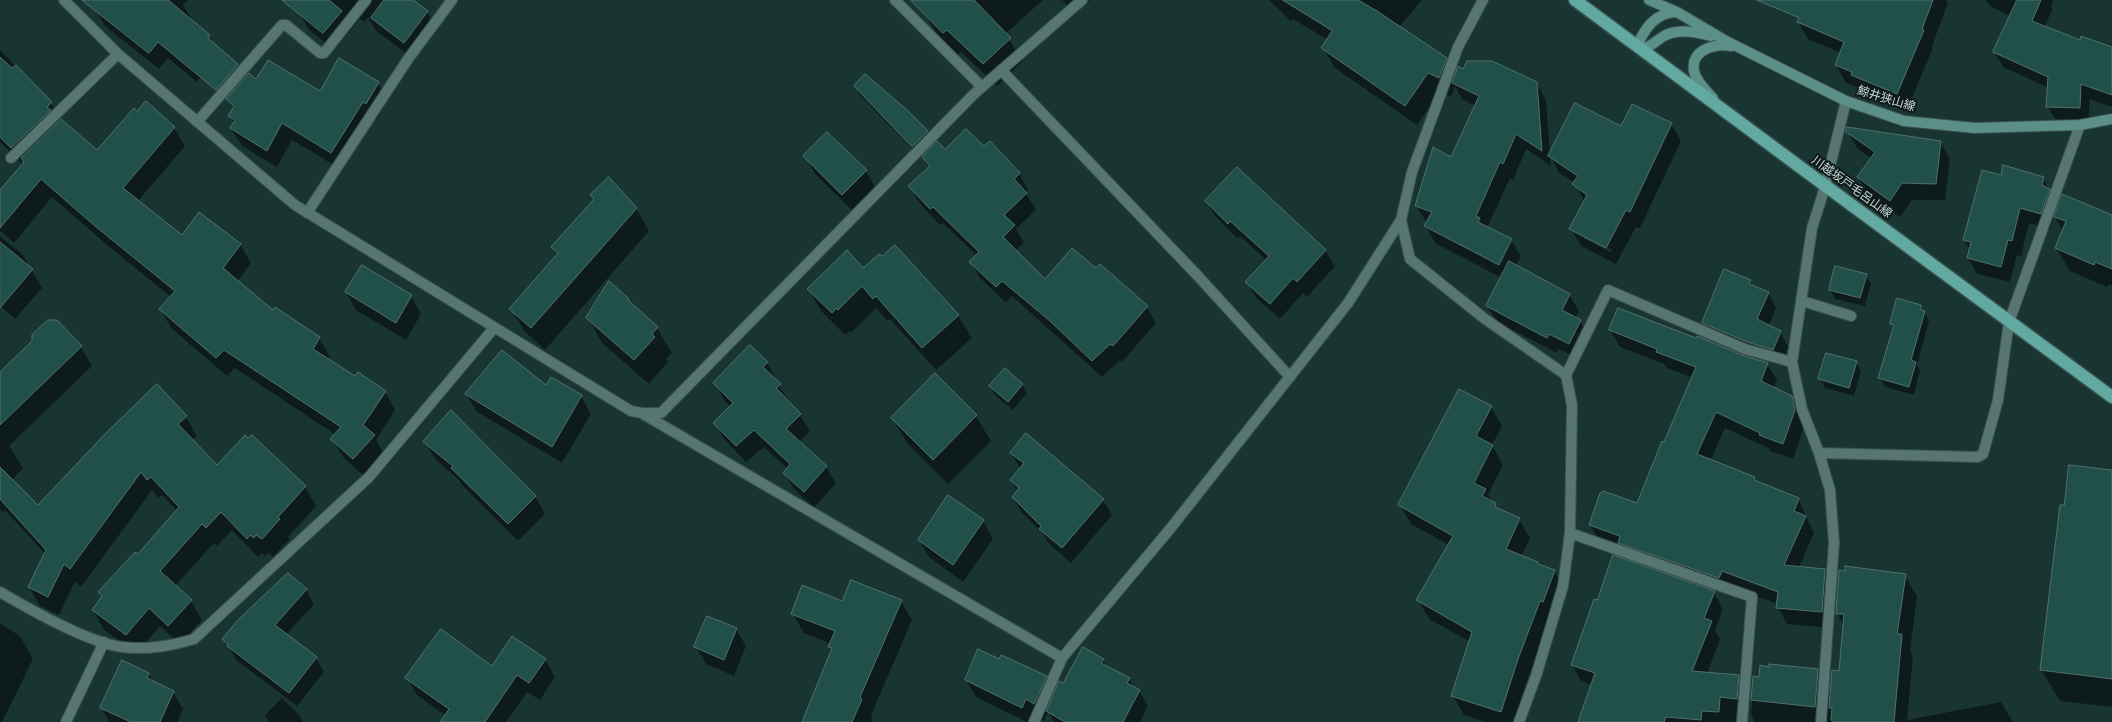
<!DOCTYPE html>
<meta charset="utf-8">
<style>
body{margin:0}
canvas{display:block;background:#193532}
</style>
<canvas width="2112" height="722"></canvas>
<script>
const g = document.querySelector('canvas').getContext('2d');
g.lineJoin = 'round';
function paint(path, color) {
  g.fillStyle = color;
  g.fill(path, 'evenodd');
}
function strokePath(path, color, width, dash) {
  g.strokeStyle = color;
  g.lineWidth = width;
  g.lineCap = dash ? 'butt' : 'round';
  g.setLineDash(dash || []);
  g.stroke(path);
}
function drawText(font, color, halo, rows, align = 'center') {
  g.font = font + ' Overpass,"Noto Sans JP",sans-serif';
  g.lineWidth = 4;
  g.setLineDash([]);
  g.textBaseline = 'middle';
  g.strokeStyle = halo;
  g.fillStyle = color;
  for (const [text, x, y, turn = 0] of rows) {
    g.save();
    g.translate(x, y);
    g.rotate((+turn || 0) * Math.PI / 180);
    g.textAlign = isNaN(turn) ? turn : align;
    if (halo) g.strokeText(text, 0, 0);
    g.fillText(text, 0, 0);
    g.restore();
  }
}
paint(new Path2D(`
 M 92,0 L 188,0 L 183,5 L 193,21 L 209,36 L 219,53 L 197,82 L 168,58 L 159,69 L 105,26 L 91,2 Z
 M 310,0 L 411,0 L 427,12 L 437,30 L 414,59 L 376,31 L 368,17 L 364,22 L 360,19 L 334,50 L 309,30 L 299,13 Z
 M 937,0 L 1043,0 L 1005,34 L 1023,61 L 997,86 L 961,52 L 957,55 L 937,35 L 924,12 Z
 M 1062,0 L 1090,0 L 1075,14 Z
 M 1269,0 L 1422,0 L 1399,27 L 1446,59 L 1456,76 L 1464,71 L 1536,83 L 1546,100 L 1550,155 L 1622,128 L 1671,124 L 1681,141 L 1640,228 L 1636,227 L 1616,264 L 1581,246 L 1571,229 L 1584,201 L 1575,183 L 1559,173 L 1550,156 L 1551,166 L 1526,149 L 1513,180 L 1510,178 L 1487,228 L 1511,240 L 1521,256 L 1516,266 L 1569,294 L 1579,311 L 1575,318 L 1580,321 L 1590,337 L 1579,359 L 1559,349 L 1557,353 L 1497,322 L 1487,306 L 1502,278 L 1435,243 L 1426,226 L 1427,223 L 1416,206 L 1451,158 L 1476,106 L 1463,100 L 1455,86 L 1451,97 L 1440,92 L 1417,125 L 1335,68 L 1323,48 L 1328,40 L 1293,19 L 1291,21 ZM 1584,235 L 1612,250 L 1611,252 L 1584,238 Z
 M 1804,0 L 1946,0 L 1948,3 L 1932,46 L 1933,48 L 1907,110 L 1862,92 L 1860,88 L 1846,83 L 1836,65 L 1841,53 L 1808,39 L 1798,22 L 1798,17 Z
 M 1986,0 L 2054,0 L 2051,6 L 2053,9 L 2044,27 L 2081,42 L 2112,48 L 2112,107 L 2090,99 L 2088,124 L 2057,122 L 2048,107 L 2049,88 L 2003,67 L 1994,52 L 2011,16 L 1990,6 Z
 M 0,50 L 51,103 L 59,119 L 98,152 L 146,103 L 174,128 L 185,146 L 138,201 L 182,237 L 240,244 L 251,263 L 237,282 L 273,312 L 275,309 L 319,338 L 330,357 L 328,360 L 355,378 L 385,392 L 395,410 L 376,440 L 384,454 L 364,476 L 343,457 L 332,439 L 336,435 L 235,368 L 227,376 L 171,328 L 161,310 L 171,297 L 107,245 L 52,197 L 14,243 L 0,231 L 0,192 L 27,159 L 26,158 L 21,163 L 0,142 Z
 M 378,83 L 388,100 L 376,120 L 373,119 L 342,170 L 292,140 L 277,167 L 242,146 L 231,128 L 234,124 L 230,116 L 234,109 L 228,99 L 320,93 Z
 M 855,86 L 927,132 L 932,141 L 918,155 L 860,95 Z
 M 1847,131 L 1941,143 L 1950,159 L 1945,200 L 1912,200 L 1900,217 L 1868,194 L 1858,177 L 1872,159 L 1857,148 Z
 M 827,133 L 866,171 L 876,189 L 853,211 L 815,174 L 805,156 Z
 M 984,148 L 1019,174 L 1028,190 L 1026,193 L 1036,210 L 1016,229 L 1024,242 L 1015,251 L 1045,281 L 1147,307 L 1156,323 L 1122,362 L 1120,360 L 1102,377 L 1012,296 L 1006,303 L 980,278 L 971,262 L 977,256 L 943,223 L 940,225 L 919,203 L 910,186 L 930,168 L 923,157 L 945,151 Z
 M 2002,176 L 2043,178 L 2059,207 L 2112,216 L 2112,286 L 2109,284 L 2107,287 L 2070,271 L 2056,248 L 2063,231 L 2054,216 L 2050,229 L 2029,223 L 2021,256 L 2017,255 L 2010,282 L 1977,274 L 1968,258 L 1970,250 L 1964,240 Z
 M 591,195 L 636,208 L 649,231 L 545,350 L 524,331 L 511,309 L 558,256 L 552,247 L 594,200 Z
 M 1206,202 L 1325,250 L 1335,266 L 1307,297 L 1303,293 L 1280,319 L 1256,298 L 1247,282 L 1266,260 L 1240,236 L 1238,239 L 1216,217 Z
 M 0,236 L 23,255 L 42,288 L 15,319 L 0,306 Z
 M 362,267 L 411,296 L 421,314 L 406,340 L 356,310 L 346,292 Z
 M 863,270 L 958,315 L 972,338 L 936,370 L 890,319 L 887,321 L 876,308 L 852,332 L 850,331 L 845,335 L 822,312 L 808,289 Z
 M 1866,275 L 1871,284 L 1865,306 L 1835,299 L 1830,290 Z
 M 1750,281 L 1753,287 L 1768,293 L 1776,308 L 1769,326 L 1780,332 L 1788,347 L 1782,364 L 1712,338 L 1704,323 Z
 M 628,299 L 632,306 L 657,328 L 672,353 L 666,359 L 668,362 L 649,384 L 602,343 L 588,318 Z
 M 1921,306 L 1929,321 L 1917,365 L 1920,371 L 1914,395 L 1885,387 L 1880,378 L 1894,328 L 1891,323 Z
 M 1610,330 L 1742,357 L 1767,364 L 1777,380 L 1774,388 L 1791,396 L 1801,413 L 1804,427 L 1793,459 L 1770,451 L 1768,448 L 1725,428 L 1710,461 L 1754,478 L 1757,482 L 1798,499 L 1814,533 L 1799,567 L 1824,570 L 1834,586 L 1831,628 L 1787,624 L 1778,608 L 1778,604 L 1600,542 L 1590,525 L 1638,505 L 1693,378 L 1667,368 L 1664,364 L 1620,347 Z
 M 81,347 L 92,366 L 9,446 L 23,468 L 12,480 L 38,507 L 186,417 L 197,436 L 192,440 L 217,467 L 305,487 L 316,506 L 288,537 L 290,539 L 273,557 L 268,553 L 265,556 L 262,553 L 258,557 L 232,530 L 217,546 L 214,543 L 175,586 L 191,601 L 202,620 L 180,644 L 160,626 L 137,653 L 104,630 L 93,610 L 102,597 L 99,593 L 138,556 L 177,511 L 162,495 L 158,498 L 152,490 L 81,587 L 75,582 L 59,615 L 40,606 L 29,587 L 45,554 L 5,510 L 3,512 L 0,509 L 0,373 Z
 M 1856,362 L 1861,371 L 1854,396 L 1825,388 L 1820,379 Z
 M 767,363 L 776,379 L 775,380 L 789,401 L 788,402 L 800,415 L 810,431 L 799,442 L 826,467 L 836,483 L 814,508 L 794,489 L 784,473 L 788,469 L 764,447 L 746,462 L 724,439 L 715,423 L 731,407 L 724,400 L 715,383 Z
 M 935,375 L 976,416 L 991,441 L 948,484 L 907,443 L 892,418 Z
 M 552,379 L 581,396 L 591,414 L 562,463 L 476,411 L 466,394 L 547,387 Z
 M 1022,384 L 1027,393 L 1013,410 L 995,395 L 990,387 Z
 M 1491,407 L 1502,426 L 1492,445 L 1503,465 L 1488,495 L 1499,511 L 1519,519 L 1530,538 L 1521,557 L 1554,571 L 1565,590 L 1551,619 L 1528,678 L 1514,722 L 1486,722 L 1464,715 L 1453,696 L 1470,642 L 1429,619 L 1418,600 L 1449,545 L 1411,524 L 1400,505 Z
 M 425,442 L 535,496 L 545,514 L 518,541 L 463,486 L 459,480 L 435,459 Z
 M 1011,453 L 1103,500 L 1112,515 L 1071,563 L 1049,544 L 1043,533 L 1022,513 L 1013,498 L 1018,492 L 1011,481 L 1020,468 Z
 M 2112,472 L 2112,707 L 2060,701 L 2041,670 L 2065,507 Z
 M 983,521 L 993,539 L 963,582 L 929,557 L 919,540 Z
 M 288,574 L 306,590 L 314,604 L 286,635 L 316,658 L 324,672 L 297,706 L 236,660 L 224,639 Z
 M 1905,576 L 1917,596 L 1910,650 L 1913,656 L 1907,720 L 2001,702 L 2013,722 L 1755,722 L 1751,714 L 1754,677 L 1817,670 L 1831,694 L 1840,672 L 1844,626 L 1837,613 Z
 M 1714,592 L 1723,609 L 1715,630 L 1720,639 L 1707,674 L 1738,676 L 1748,693 L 1745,722 L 1579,722 L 1592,685 L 1581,681 L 1572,664 Z
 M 901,601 L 912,620 L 871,715 L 873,719 L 871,722 L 804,722 L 832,651 L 830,647 L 831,644 L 804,633 L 793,614 L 842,602 Z
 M 0,623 L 20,636 L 33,659 L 2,722 L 0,722 Z
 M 736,629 L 746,646 L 734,676 L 706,664 L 696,647 Z
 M 545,659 L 555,677 L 540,700 L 527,692 L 506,722 L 442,722 L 446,716 L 417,695 L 407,678 L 493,668 Z
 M 1000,660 L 1046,677 L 1055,693 L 1064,685 L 1103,660 L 1108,668 L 1129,679 L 1134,688 L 1139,691 L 1148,706 L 1140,722 L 1054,722 L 1048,712 L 1044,721 L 1036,716 L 1033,722 L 1027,722 L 976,697 L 966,680 Z
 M 122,662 L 149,674 L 153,682 L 173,692 L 183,709 L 177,722 L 109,722 L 101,707 Z
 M 282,698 L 299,715 L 303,722 L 269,722 L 265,715 Z`), '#0007');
const building = new Path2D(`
 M 82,0 L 168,0 L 210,35 L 208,38 L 238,64 L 216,90 L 158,42 L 149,53 Z
 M 282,0 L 329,0 L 342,11 L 323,33 Z
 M 384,0 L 413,0 L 428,11 L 404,43 L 371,18 Z
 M 911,0 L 974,0 L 1011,38 L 983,64 L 947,30 L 943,33 Z
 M 1283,0 L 1358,0 L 1377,11 L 1447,58 L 1439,78 L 1428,73 L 1405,106 L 1321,48 L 1332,31 Z
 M 1757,0 L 1933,0 L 1922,29 L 1924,30 L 1897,94 L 1851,75 L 1852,72 L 1835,65 L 1844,42 L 1797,22 L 1799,18 Z
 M 2017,0 L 2041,0 L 2032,21 L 2080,40 L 2081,36 L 2112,47 L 2112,95 L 2081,84 L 2080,108 L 2046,107 L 2048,77 L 1993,52 Z
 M 0,57 L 12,68 L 16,65 L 52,102 L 47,107 L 51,110 L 11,148 L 0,137 Z
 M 339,58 L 379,82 L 366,104 L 363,102 L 331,153 L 282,123 L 267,151 L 230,128 L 235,120 L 228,116 L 234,106 L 226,99 L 249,73 L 256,79 L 268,60 L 320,91 Z
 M 1467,61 L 1492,61 L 1537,82 L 1542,151 L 1516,134 L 1503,164 L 1500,162 L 1476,216 L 1480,218 L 1478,222 L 1512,239 L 1499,265 L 1424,226 L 1432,212 L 1415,206 L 1433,147 L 1451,157 L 1479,96 L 1452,83 L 1458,66 L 1463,69 Z
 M 865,74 L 907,110 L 928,131 L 912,147 L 854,86 Z
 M 146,101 L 175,127 L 123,188 L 182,235 L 199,212 L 241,244 L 223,268 L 273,310 L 275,307 L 320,337 L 313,349 L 355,376 L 358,372 L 386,391 L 363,425 L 375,435 L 353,459 L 330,439 L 341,427 L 224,350 L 216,358 L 159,309 L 175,291 L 95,226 L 41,179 L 0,228 L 0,190 L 24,162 L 21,158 L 61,119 L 97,150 L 134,108 L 137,111 Z
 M 1575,103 L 1621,126 L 1632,104 L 1672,123 L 1630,212 L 1626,210 L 1606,248 L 1569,229 L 1587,195 L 1572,184 L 1578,176 L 1548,156 Z
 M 1847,127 L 1941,141 L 1936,184 L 1902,183 L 1890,201 L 1857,177 L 1875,152 L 1846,132 Z
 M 966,129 L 984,146 L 990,141 L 1020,173 L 1014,179 L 1027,193 L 1004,215 L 1015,225 L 1003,237 L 1045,279 L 1072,248 L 1096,268 L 1100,264 L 1148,306 L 1113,346 L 1110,344 L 1092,361 L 1049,320 L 1002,281 L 996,287 L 969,262 L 979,252 L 933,207 L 930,209 L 908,186 L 930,166 L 922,157 L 937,141 L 945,149 Z
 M 827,132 L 867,170 L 842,195 L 803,156 Z
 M 2003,165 L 2044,177 L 2042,185 L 2050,189 L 2041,214 L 2020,208 L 2012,241 L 2008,240 L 2001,267 L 1967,258 L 1971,242 L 1963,240 L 1982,170 L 2001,175 Z
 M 1237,167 L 1326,250 L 1297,282 L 1293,278 L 1270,304 L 1245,282 L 1269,256 L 1230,221 L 1228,224 L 1205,201 Z
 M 609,177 L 637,208 L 531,328 L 509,309 L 558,253 L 551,247 L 594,199 L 590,195 Z
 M 2062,194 L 2112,215 L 2112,269 L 2095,262 L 2094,265 L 2055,248 L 2066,221 L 2054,217 Z
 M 0,242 L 33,269 L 0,308 Z
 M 895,245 L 959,315 L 922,348 L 876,296 L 873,299 L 862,286 L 838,310 L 836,308 L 832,313 L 807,289 L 847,250 L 863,268 L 879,254 L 882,256 Z
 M 1509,261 L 1570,294 L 1562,310 L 1581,320 L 1569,344 L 1549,334 L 1547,338 L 1486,306 Z
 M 362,265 L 412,295 L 396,323 L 345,292 Z
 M 1835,266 L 1867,274 L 1860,298 L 1829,290 Z
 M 1724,269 L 1751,280 L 1749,284 L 1769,292 L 1757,319 L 1781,331 L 1773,350 L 1747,342 L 1702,323 Z
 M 609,281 L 629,299 L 628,300 L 658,327 L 652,334 L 655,337 L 634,360 L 586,318 Z
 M 1897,298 L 1921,305 L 1921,310 L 1925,311 L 1911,360 L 1916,362 L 1909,387 L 1878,378 L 1894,325 L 1890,324 Z
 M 1618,308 L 1696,338 L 1697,336 L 1742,355 L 1768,363 L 1761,381 L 1792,396 L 1795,410 L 1783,444 L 1759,435 L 1760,433 L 1716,412 L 1697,454 L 1755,477 L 1754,480 L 1799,498 L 1794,511 L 1806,516 L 1784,565 L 1825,569 L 1822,612 L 1776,608 L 1778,592 L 1722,571 L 1719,578 L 1618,543 L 1620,536 L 1589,525 L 1600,493 L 1602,493 L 1603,491 L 1637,503 L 1662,441 L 1664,442 L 1696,367 L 1656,352 L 1657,349 L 1609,330 Z
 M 48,320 L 57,320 L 82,346 L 0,425 L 0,372 L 32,341 L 32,335 Z
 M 750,345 L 768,362 L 763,367 L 781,384 L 776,388 L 801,414 L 786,429 L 827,466 L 804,492 L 783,473 L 790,464 L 754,430 L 736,446 L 713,423 L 733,403 L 713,383 Z
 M 502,350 L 546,385 L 551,377 L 582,395 L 552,447 L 465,394 Z
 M 1826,353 L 1857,361 L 1849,388 L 1818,379 Z
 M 1005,368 L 1023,384 L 1008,402 L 989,386 Z
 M 935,373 L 977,415 L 933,460 L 891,418 Z
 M 157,384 L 187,416 L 178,424 L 217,465 L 245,435 L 248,438 L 252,435 L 306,486 L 278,517 L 280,519 L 262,539 L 256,535 L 254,538 L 250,535 L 247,539 L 221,512 L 206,528 L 202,524 L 160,571 L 192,600 L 168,626 L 149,608 L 126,635 L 92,610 L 102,596 L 98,592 L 135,552 L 138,554 L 179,507 L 151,477 L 147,480 L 141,472 L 70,569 L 64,564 L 48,597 L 28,587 L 46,550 L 0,499 L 0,467 L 38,505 L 105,434 Z
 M 1459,389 L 1492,406 L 1476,436 L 1493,445 L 1474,483 L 1486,489 L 1482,496 L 1496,503 L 1495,507 L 1520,518 L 1506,549 L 1538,562 L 1538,564 L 1555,570 L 1543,602 L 1540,601 L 1518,659 L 1501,712 L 1451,696 L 1472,632 L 1416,600 L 1453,536 L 1398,505 Z
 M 451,410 L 536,496 L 508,524 L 451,468 L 453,466 L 423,442 Z
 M 1026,433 L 1104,499 L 1062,548 L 1039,529 L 1041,526 L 1012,497 L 1019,488 L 1010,480 L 1024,463 L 1010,453 Z
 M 2069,465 L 2112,470 L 2112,679 L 2040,670 L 2060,505 L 2064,505 Z
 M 948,495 L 984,520 L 953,565 L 918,540 Z
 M 1613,555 L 1715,591 L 1704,618 L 1712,621 L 1692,671 L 1739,675 L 1737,699 L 1720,697 L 1719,712 L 1702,711 L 1701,720 L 1666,717 L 1664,722 L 1578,722 L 1595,673 L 1571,665 L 1594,599 L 1597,600 Z
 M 1845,566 L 1906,574 L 1897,634 L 1902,634 L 1894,722 L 1833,722 L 1831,720 L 1832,708 L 1829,708 L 1832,670 L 1839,671 L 1844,614 L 1836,614 L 1839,570 L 1845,571 Z
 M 288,573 L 307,589 L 275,625 L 317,657 L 289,693 L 227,646 L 228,644 L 222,639 L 238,620 Z
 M 851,580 L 902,600 L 860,697 L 862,699 L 852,722 L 802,722 L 832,648 L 828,647 L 835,631 L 791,614 L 802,585 L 842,601 Z
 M 707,616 L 737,628 L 724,660 L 694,647 Z
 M 441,629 L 492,666 L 512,636 L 546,659 L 529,683 L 517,675 L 485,722 L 440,722 L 449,709 L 405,678 Z
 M 1083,647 L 1104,659 L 1101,663 L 1130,678 L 1127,683 L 1140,690 L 1123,722 L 1065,722 L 1046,711 L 1059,681 L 1063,683 Z
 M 978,649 L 999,659 L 1001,655 L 1047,676 L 1034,704 L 1026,699 L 1022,708 L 965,680 Z
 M 122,660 L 149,673 L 147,678 L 174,691 L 160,722 L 131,722 L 100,708 Z
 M 1769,664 L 1818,669 L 1815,707 L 1751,700 L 1753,676 L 1759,677 L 1760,665 L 1769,667 Z`);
paint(building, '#214f4a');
strokePath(building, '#52706c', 1);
const street = new Path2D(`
 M 64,0 L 118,54 L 295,205 L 631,411 L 642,413 L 661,413 L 974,94 L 1082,0
 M 895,0 L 982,87
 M 1483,0 L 1458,47 L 1412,172 L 1401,220 L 1410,259 L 1485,319 L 1566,375 L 1572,405 L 1570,533 L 1563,586 L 1536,676 L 1519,722
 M 1001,70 L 1197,275 L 1290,377
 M 197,122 L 282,25 L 286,25 L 320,53 L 324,53 L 366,0
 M 11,158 L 118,54
 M 307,213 L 408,59 L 452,0
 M 1802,301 L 1851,316
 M 1566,375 L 1608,290 L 1745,349 L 1792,362
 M 643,414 L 1062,658 L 1034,722
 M 1819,453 L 1978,457 L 1983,454 L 1998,400 L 2009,322 L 2080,125
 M 1570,533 L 1752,597 L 1742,722
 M 0,592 C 29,609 89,643 122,647 C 148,650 170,646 194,639 L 369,477 L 494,328
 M 1062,658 L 1170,529 L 1348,303 L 1401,220
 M 66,722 L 104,642
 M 1821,722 L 1834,543 L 1830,490 L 1819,453 L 1802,409 L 1792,362 L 1812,228 L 1825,187 L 1846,101`);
const secondary = new Path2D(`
 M 1649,0 L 1677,12 L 1726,41 L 1846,101 L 1904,121 L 1975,128 L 2080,125 L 2112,119
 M 1637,46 C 1645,28 1655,13 1676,12
 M 1639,48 C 1650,49 1655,41 1664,36 C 1678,28 1697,32 1711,36
 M 1713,98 C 1706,91 1696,81 1694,71 C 1690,50 1715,43 1731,46`);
const primary = new Path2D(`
 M 1575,0 C 1754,133 1932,265 2112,397`);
strokePath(street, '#39514f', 12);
strokePath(secondary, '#39514f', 12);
strokePath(primary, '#39514f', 15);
strokePath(street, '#577571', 10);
strokePath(secondary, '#5d8f89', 10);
strokePath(primary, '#62a9a1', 12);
drawText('12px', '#c8d8d6', '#0e1a19', [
 ["鯨井狭山線",1886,100,17],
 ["川越坂戸毛呂山線",1851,188,36]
]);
</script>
